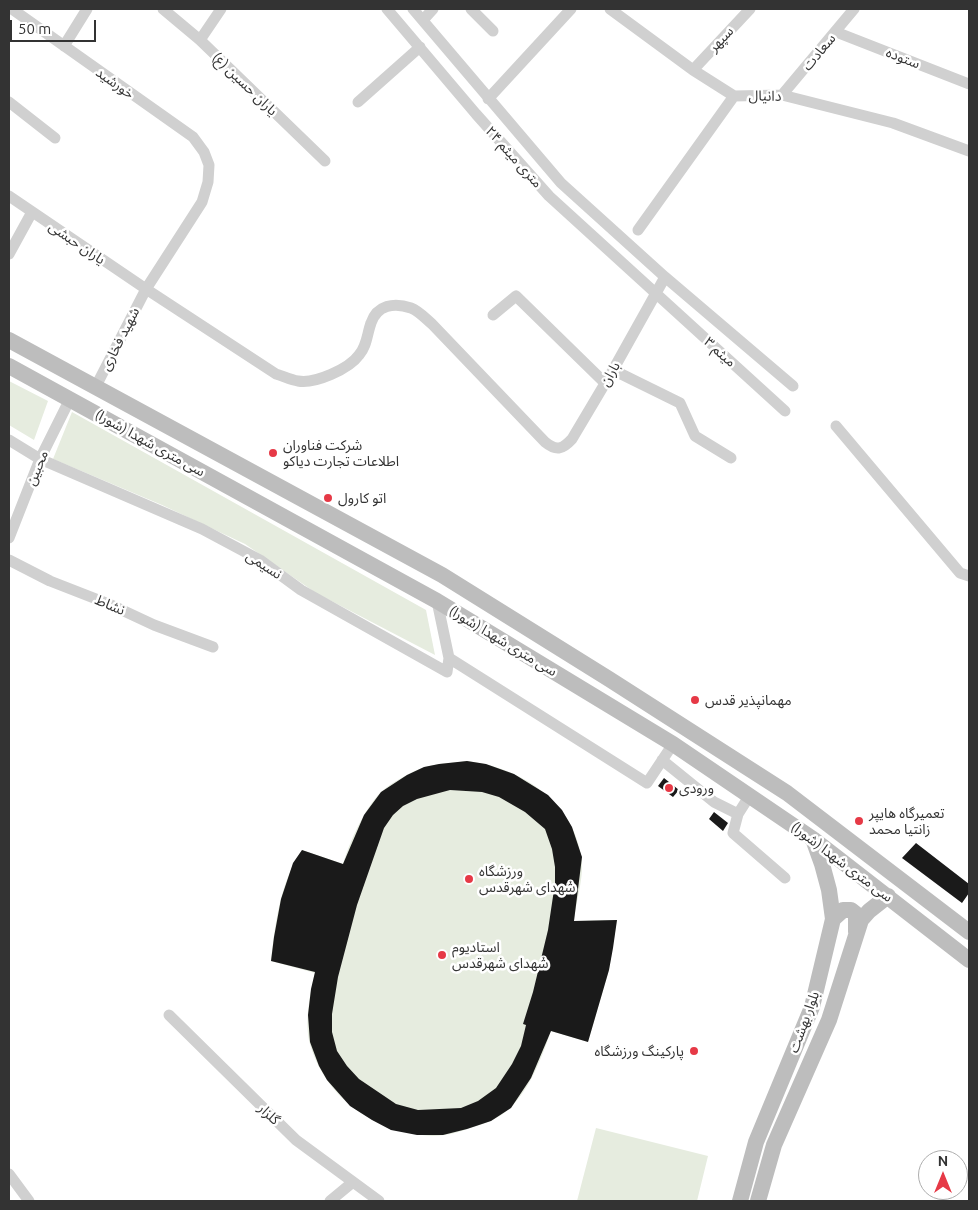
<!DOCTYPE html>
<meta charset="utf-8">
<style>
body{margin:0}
#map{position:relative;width:978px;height:1210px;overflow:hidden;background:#fff;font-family:Ubuntu,sans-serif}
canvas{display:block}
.frame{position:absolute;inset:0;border:10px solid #333;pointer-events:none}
.north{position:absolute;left:918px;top:1150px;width:50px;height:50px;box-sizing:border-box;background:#fff;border:1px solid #adadad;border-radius:50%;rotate:0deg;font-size:14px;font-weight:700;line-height:20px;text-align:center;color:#333}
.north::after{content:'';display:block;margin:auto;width:18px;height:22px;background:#e63946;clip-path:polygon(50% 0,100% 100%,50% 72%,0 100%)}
.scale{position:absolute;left:10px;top:20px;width:86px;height:22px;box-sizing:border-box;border:2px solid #333;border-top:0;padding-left:6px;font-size:15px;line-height:18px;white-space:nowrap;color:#333;-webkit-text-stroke:4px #fff;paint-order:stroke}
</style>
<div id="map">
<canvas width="978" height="1210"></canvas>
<div class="frame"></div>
<div class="north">N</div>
<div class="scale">50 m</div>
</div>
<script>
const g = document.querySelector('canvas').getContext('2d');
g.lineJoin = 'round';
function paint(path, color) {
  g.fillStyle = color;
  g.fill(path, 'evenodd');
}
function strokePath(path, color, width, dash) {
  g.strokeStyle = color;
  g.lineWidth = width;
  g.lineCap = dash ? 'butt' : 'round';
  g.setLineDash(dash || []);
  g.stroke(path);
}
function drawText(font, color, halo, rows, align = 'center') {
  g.font = font + ' Ubuntu,"Noto Sans Arabic",sans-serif';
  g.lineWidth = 5;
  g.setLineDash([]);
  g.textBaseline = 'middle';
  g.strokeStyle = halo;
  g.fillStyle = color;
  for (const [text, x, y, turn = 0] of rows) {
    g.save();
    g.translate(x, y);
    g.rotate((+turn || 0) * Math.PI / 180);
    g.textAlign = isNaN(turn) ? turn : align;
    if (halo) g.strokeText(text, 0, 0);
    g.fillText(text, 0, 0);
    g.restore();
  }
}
paint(new Path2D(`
 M 9,381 L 48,401 L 34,440 L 9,425 Z
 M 72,412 L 426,610 L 435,655 L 316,593 L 245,544 L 162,505 L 53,459 Z
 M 467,761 C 519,767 572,800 581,855 C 585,876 576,900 574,921 L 617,920 L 609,970 L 588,1042 L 551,1031 C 542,1057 530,1089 510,1108 C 499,1119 484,1124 470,1128 C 462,1131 453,1134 444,1135 C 427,1138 411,1133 396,1128 C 388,1125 378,1123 371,1119 C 341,1103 319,1076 310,1044 C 304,1023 310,993 315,973 L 271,961 C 275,924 280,882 302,850 L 343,864 C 350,841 364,809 381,792 C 392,782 411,772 425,767 C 438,763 453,763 467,761 Z
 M 596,1128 L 708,1156 L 697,1201 L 577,1201 Z`), '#e6ecdf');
paint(new Path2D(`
 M 467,761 L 486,764 L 514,774 L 548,795 L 562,810 L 572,827 L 582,857 L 574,921 L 617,920 L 613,948 L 609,970 L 588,1042 L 551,1031 L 531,1078 L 511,1108 L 491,1121 L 467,1129 L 443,1135 L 417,1135 L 391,1130 L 372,1120 L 350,1106 L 327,1080 L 319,1066 L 310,1042 L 308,1015 L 311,989 L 315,972 L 271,961 L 274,937 L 281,899 L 293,863 L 302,850 L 343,864 L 364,815 L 381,792 L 407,775 L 424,767 L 439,764 ZM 450,790 L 482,792 L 499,797 L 525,812 L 545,829 L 552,849 L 555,867 L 555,883 L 548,930 L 533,992 L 523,1024 L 526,1025 L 521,1046 L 512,1064 L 496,1088 L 478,1101 L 461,1108 L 418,1110 L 396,1104 L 359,1079 L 347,1066 L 337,1051 L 332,1032 L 332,1014 L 338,977 L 357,905 L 384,828 L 393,815 L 403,806 L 417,799 Z
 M 664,778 L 679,790 L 673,797 L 658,786 Z
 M 714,812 L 728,823 L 723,831 L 709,819 Z
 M 916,843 L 969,884 L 969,893 L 962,903 L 902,858 Z`), '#1a1a1a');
strokePath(new Path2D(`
 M 12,9 L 193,137 L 204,152 L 209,165 L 208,182 L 202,202 L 146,289 L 95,388
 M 163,9 L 200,40 L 325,161
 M 387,9 L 476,114 L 549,196 L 785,411
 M 413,9 L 561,183 L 665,277 L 793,386
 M 471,9 L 493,31
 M 610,9 L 693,70 L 734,96 L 782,95 L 893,123 L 969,151
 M 423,20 L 433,9
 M 836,32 L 969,84
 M 200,40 L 221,9
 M 64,46 L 87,9
 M 693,70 L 750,9
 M 782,95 L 854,9
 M 488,99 L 571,9
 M 9,102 L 55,138
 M 358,102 L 420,47
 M 9,196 L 146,289 L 276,374 C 283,376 291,380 298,381 C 315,384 349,369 359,355 C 367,346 367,334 371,323 C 377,305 394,302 411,308 C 419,311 426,319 432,324 L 545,442 C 556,451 562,450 572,439 L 613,370 L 665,277
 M 638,230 L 734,96
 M 9,254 L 32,212
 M 493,315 L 516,296 L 605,383
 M 613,370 L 680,403 L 695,436 L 731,458
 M 836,426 L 960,573 L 969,576
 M 9,440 L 40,459 L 202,529 L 260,560 L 301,590 L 447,672 L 449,658 L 437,601
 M 9,538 L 40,459 L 70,399
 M 9,560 L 50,581 L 109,604 L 154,625 L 213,647
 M 449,658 L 647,783 L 673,744
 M 662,760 L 714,802 L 738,814
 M 750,795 L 738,814 L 733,833 L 785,878
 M 169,1015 L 296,1140 L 379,1201
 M 9,1174 L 29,1201
 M 330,1201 L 353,1182`), '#d0d0d0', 11);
strokePath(new Path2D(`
 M 9,340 L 442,575 L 609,679 L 787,793 L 969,932
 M 9,366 L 437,601 L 673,744 L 813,839 L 969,960
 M 833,919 L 843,910 L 851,910 L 856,914 L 856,932
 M 740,1201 L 756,1142 L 812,1007 L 833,919 L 829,890 L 822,864 L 813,839
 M 758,1201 L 774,1145 L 829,1020 L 861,920 L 869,911 L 888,896`), '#bdbdbd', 16);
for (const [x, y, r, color] of [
 [273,453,5,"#e63946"],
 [328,498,5,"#e63946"],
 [695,700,5,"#e63946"],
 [669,788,5,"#e63946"],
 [859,821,5,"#e63946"],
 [469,879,5,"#e63946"],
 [442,955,5,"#e63946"],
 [694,1051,5,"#e63946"]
]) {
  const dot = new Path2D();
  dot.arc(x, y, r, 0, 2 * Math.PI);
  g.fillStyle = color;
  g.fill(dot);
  strokePath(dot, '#fff', 2);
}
drawText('14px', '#333', '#fff', [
 ["سپهر",721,39,-47],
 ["سعادت",819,52,-50],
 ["ستوده",903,58,21],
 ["خورشید",115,83,35],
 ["یاران حسین (ع)",245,84,44],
 ["دانیال",765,96,1],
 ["۲۴ متری میثم",514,157,48],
 ["یاران حبشی",77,243,34],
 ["شهید فخاری",120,339,-63],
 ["میثم ۳",720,352,42],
 ["باران",610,374,-60],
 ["سی متری شهدا (شورا)",150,443,29],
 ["محبین",37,468,-67],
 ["نسیمی",264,565,33],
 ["نشاط",110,605,23],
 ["سی متری شهدا (شورا)",503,641,31],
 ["سی متری شهدا (شورا)",842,862,37],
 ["بلوار بهشت",804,1022,-70],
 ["گلزار",269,1114,44]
]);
drawText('14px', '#333', '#fff', [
 ["شرکت فناوران",283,445],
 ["اطلاعات تجارت دیاکو",283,461],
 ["اتو کارول",338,498],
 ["مهمانپذیر قدس",705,700],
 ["ورودی",679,788],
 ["تعمیرگاه هایپر",869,813],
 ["زانتیا محمد",869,829],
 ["ورزشگاه",479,871],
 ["شهدای شهرقدس",479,887],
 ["استادیوم",452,947],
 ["شهدای شهرقدس",452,963],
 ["پارکینگ ورزشگاه",684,1051,"right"]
], 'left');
</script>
